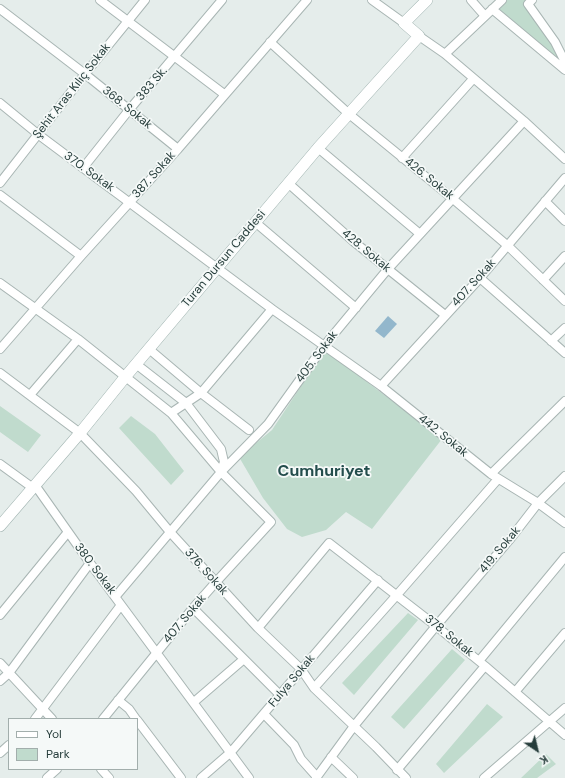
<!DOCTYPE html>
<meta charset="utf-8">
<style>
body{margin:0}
#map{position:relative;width:565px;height:778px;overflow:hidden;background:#e5edeb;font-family:"DM Sans",sans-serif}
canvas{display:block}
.legend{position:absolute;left:8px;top:718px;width:130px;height:52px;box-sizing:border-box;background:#f5f9f8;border:1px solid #a2aeac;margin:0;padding:5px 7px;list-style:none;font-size:12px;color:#263d3b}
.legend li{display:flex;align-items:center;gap:8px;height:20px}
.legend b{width:20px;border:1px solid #a2aeac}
.north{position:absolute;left:517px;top:730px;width:40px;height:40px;-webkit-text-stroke:3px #f5f9f8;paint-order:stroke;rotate:145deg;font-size:11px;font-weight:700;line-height:16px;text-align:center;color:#263d3b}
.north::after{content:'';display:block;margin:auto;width:14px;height:18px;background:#263d3b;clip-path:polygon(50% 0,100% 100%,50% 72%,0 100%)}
</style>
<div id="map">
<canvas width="565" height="778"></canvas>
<ul class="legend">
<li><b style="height:5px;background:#fff"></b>Yol</li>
<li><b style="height:11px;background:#c0dbcd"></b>Park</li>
</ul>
<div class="north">K</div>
</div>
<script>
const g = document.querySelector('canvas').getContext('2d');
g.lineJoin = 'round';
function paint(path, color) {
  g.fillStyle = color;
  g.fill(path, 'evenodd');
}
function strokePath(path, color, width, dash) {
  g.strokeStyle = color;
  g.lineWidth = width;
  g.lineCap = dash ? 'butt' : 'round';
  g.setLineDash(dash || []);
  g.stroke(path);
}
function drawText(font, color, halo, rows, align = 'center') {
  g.font = font + ' "DM Sans",sans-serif';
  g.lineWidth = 3.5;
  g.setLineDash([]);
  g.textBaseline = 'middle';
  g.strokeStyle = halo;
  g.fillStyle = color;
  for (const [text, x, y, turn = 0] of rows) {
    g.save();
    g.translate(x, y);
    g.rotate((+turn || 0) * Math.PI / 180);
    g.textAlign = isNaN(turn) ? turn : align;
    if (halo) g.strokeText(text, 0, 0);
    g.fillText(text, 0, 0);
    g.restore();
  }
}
paint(new Path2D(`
 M 507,0 L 526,0 L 524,2 L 527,8 L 546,33 L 563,65 L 529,36 L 498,8 Z
 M 325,350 L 442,439 L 372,529 L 346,512 L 326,530 L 302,537 L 287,529 L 263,498 L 239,457 L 272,430 Z
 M 0,406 L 41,435 L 28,452 L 0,432 Z
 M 131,416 L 155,434 L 184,471 L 171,485 L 119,428 Z
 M 408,613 L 418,620 L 354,695 L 342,683 Z
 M 452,649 L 465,660 L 404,729 L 391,717 Z
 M 487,704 L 503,717 L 444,773 L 436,764 Z
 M 546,754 L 556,764 L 537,778 L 521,778 Z`), '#c0dbcd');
paint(new Path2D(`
 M 388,316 L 397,324 L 384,338 L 375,331 Z`), '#93b7cc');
const street = new Path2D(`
 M 100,0 L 224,94
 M 372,0 L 404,23
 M 471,0 L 485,16
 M 532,0 L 528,4 L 555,42 L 565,62
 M 0,9 L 85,74 L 178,149
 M 492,9 L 565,70
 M 419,36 L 445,54 L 524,121 L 565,159
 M 270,42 L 349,114 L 453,199 L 508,246 L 565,301
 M 445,54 L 502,0
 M 0,103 L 39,135 L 272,309 L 381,386 L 491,474 L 538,503 L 565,523
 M 318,148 L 420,234
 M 402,158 L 473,79
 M 83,168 L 129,110 L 222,0
 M 0,183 L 85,74 L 145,0
 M 288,183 L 353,241 L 445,315
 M 0,195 L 81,256
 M 545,201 L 565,221
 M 255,222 L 356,308
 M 480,278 L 565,353
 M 543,280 L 565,256
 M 0,283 L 78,339 L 171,413 L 221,472 L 271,522 L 216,582 L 193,608 L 103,719
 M 551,341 L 565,328
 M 0,349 L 81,256 L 178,149 L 307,0
 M 149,349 L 201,393 L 249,430
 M 136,364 L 186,403 L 221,449 L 224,462 L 221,471
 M 0,373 L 80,433 L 136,491 L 170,532 L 258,628 L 301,669 L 314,688 L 376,747 L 406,778
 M 381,386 L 480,278 L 565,178
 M 30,395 L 78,339
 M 171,413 L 201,393 L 272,309
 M 0,464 L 33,488
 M 491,474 L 565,401
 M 35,485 L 90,563 L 249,778
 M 116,596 L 221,472 L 268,424 L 324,346 L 387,270 L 524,121
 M 193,608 L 280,695
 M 0,615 L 68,532
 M 258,628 L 329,543 L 436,626 L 485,666 L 565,735
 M 479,661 L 565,557
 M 0,663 L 52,719
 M 0,681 L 9,673 L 90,563
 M 314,688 L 396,596 L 498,479
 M 515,692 L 565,633
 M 118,700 L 129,709 L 136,719
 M 194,702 L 244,659
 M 264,714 L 294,745 L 301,759 L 317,777
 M 35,719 L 121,605
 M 137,720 L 181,778
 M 0,753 L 9,745
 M 331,757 L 353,778
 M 101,769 L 109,778
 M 397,770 L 485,666
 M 47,778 L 57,769
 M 201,778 L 231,752 L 378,580
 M 316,778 L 354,726 L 436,626 L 511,538 L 538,503 L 565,476
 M 484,778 L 565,708`);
const secondary = new Path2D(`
 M 0,526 L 80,433 L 126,376 L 318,148 L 419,36 L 404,23 L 427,0`);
strokePath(street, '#a8b5b3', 10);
strokePath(secondary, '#a1b4b1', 12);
strokePath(street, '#fff', 8);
strokePath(secondary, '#fff', 11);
drawText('12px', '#263d3b', '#f5f9f8', [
 ["383 Sk.",152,84,-49],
 ["Şehit Aras Kılıç Sokak",72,91,-52],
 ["368. Sokak",127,108,39],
 ["370. Sokak",89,172,36],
 ["387. Sokak",154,175,-48],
 ["426. Sokak",429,179,39],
 ["428. Sokak",366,251,40],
 ["Turan Dursun Caddesi",224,259,-50],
 ["407. Sokak",474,283,-48],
 ["405. Sokak",317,357,-53],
 ["442. Sokak",443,436,39],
 ["419. Sokak",500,550,-50],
 ["380. Sokak",95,569,53],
 ["376. Sokak",206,572,48],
 ["407. Sokak",185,619,-50],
 ["378. Sokak",449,636,39],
 ["Fulya Sokak",292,681,-50]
]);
drawText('bold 16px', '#234d4c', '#f5f9f8', [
 ["Cumhuriyet",324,472]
]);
</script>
